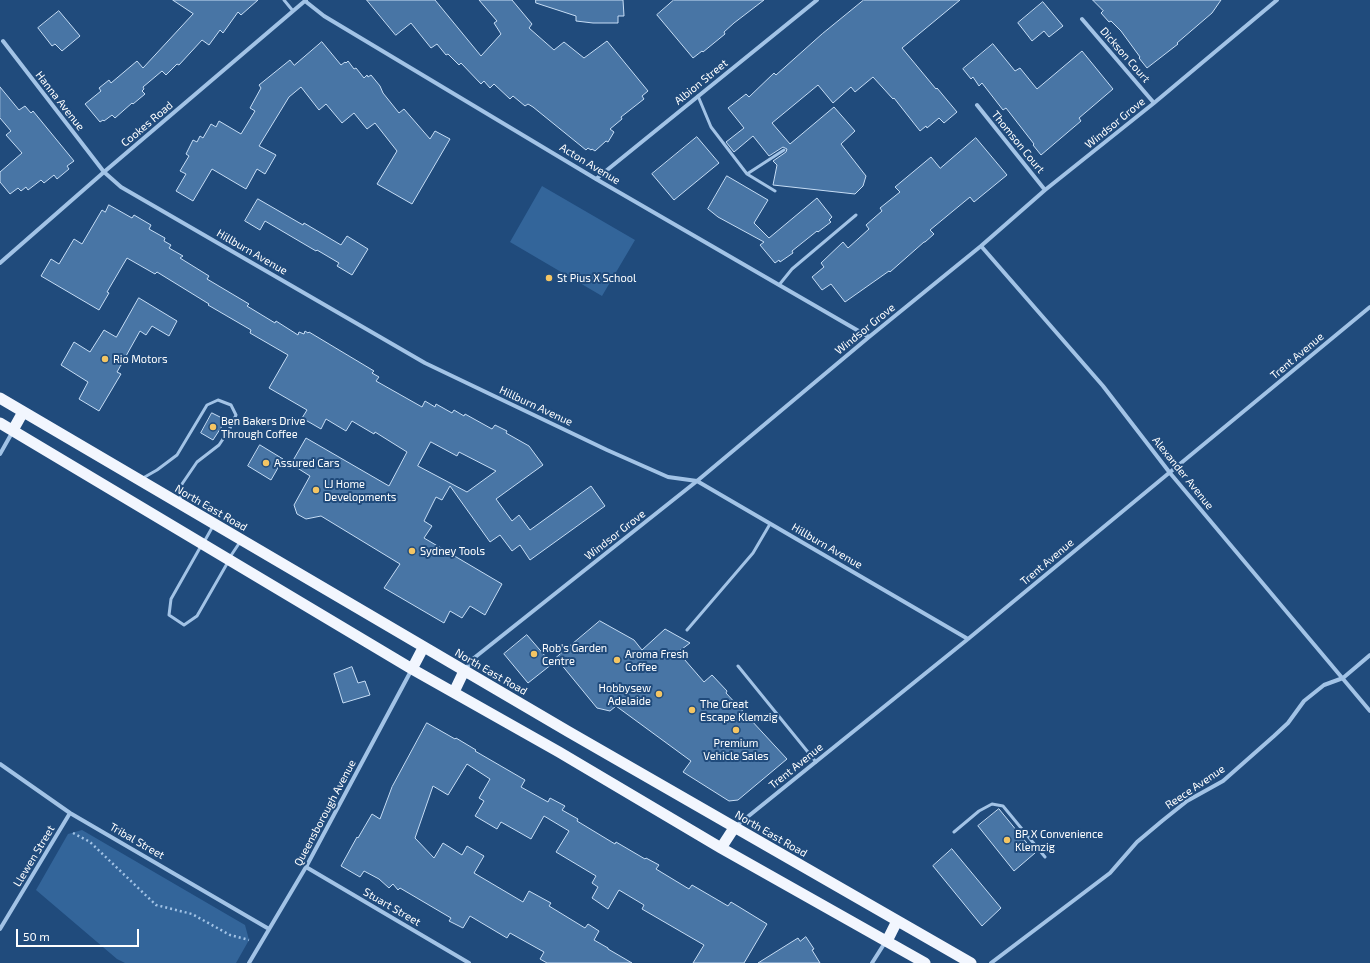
<!DOCTYPE html>
<style>
body{margin:0}
#map{position:relative;width:1370px;height:963px;overflow:hidden;background:#204b7c;font-family:"Exo 2",sans-serif}
canvas{display:block}
.scale{position:absolute;left:16px;top:929px;width:123px;height:18px;box-sizing:border-box;border:2px solid #fff;border-top:0;padding-left:5px;font-size:12px;line-height:14px;white-space:nowrap;color:#fff;-webkit-text-stroke:3px #204b7c;paint-order:stroke}
</style>
<div id="map">
<canvas width="1370" height="963"></canvas>
<div class="scale">50 m</div>
</div>
<script>
const g = document.querySelector('canvas').getContext('2d');
g.lineJoin = 'round';
function paint(path, color) {
  g.fillStyle = color;
  g.fill(path, 'evenodd');
}
function strokePath(path, color, width, dash) {
  g.strokeStyle = color;
  g.lineWidth = width;
  g.lineCap = dash ? 'butt' : 'round';
  g.setLineDash(dash || []);
  g.stroke(path);
}
function drawText(font, color, halo, rows, align = 'center') {
  g.font = font + ' "Exo 2",sans-serif';
  g.lineWidth = 4;
  g.setLineDash([]);
  g.textBaseline = 'middle';
  g.strokeStyle = halo;
  g.fillStyle = color;
  for (const [text, x, y, turn = 0] of rows) {
    g.save();
    g.translate(x, y);
    g.rotate((+turn || 0) * Math.PI / 180);
    g.textAlign = isNaN(turn) ? turn : align;
    if (halo) g.strokeText(text, 0, 0);
    g.fillText(text, 0, 0);
    g.restore();
  }
}
paint(new Path2D(`
 M 542,186 L 635,240 L 602,296 L 510,242 Z
 M 82,830 L 245,925 L 249,940 L 236,963 L 125,963 L 117,959 L 36,890 L 68,834 Z`), '#33659a');
const building = new Path2D(`
 M 173,0 L 258,0 L 241,15 L 238,12 L 223,33 L 220,30 L 209,45 L 202,40 L 179,65 L 177,64 L 166,75 L 162,71 L 143,87 L 144,89 L 142,91 L 145,94 L 133,104 L 132,103 L 115,118 L 112,115 L 104,121 L 103,120 L 100,122 L 85,104 L 101,91 L 99,88 L 109,80 L 111,83 L 137,61 L 143,68 L 193,14 Z
 M 367,0 L 435,0 L 481,56 L 501,34 L 494,23 L 497,21 L 479,0 L 512,0 L 532,24 L 529,28 L 554,50 L 564,42 L 584,58 L 607,41 L 648,91 L 642,96 L 644,99 L 621,117 L 622,119 L 610,129 L 614,132 L 608,142 L 606,141 L 595,151 L 592,149 L 591,150 L 588,148 L 586,150 L 533,107 L 528,104 L 525,106 L 513,96 L 510,99 L 494,84 L 490,88 L 484,81 L 481,84 L 461,63 L 459,65 L 448,54 L 446,55 L 437,44 L 431,48 L 411,23 L 396,35 Z
 M 536,0 L 623,0 L 624,16 L 618,16 L 618,23 L 593,23 L 576,21 L 576,16 L 536,3 Z
 M 674,0 L 764,0 L 734,23 L 724,32 L 725,34 L 703,52 L 702,51 L 693,58 L 657,15 Z
 M 864,0 L 960,0 L 902,48 L 936,89 L 937,88 L 957,112 L 944,123 L 939,118 L 927,128 L 926,126 L 920,131 L 894,98 L 893,99 L 873,77 L 855,92 L 851,87 L 833,103 L 818,85 L 772,123 L 790,144 L 834,107 L 855,131 L 841,144 L 866,176 L 863,186 L 855,194 L 773,185 L 777,165 L 773,161 L 786,152 L 787,149 L 783,147 L 769,156 L 753,136 L 734,152 L 726,142 L 744,128 L 728,108 L 746,94 L 749,97 L 774,73 L 776,75 L 822,34 Z
 M 1093,0 L 1221,0 L 1212,13 L 1177,43 L 1178,44 L 1147,68 L 1139,58 L 1140,57 L 1121,31 L 1111,21 L 1109,22 L 1101,13 L 1103,11 Z
 M 1043,2 L 1063,26 L 1049,37 L 1044,31 L 1032,41 L 1018,23 Z
 M 59,11 L 80,36 L 62,51 L 55,44 L 52,46 L 38,28 Z
 M 322,42 L 341,65 L 345,62 L 346,63 L 348,61 L 354,69 L 356,68 L 364,78 L 367,75 L 368,77 L 371,75 L 380,86 L 383,93 L 399,113 L 404,109 L 430,139 L 435,131 L 450,139 L 412,204 L 377,184 L 397,151 L 375,123 L 367,129 L 354,113 L 342,123 L 326,104 L 319,110 L 301,87 L 289,97 L 259,146 L 276,155 L 265,174 L 257,169 L 246,189 L 212,169 L 193,201 L 176,191 L 186,174 L 180,171 L 189,156 L 186,154 L 193,140 L 197,142 L 200,136 L 203,138 L 211,124 L 216,127 L 219,121 L 241,134 L 255,111 L 250,108 L 261,88 L 259,85 L 290,60 L 294,65 Z
 M 993,44 L 1015,71 L 1020,68 L 1037,89 L 1082,51 L 1113,89 L 1079,118 L 1081,121 L 1041,155 L 1033,145 L 1034,144 L 1006,108 L 1003,110 L 982,83 L 979,86 L 973,77 L 971,79 L 963,69 Z
 M 0,87 L 19,110 L 25,106 L 31,113 L 33,111 L 74,161 L 67,166 L 69,169 L 57,179 L 54,175 L 44,183 L 41,180 L 28,190 L 26,187 L 21,191 L 18,188 L 10,194 L 0,182 L 0,172 L 22,153 L 6,135 L 11,131 L 0,118 Z
 M 697,137 L 719,163 L 674,200 L 652,174 Z
 M 976,138 L 1007,175 L 974,202 L 970,197 L 930,230 L 934,234 L 925,242 L 924,242 L 890,272 L 889,271 L 845,302 L 831,284 L 822,290 L 812,277 L 824,267 L 821,263 L 843,242 L 848,248 L 869,229 L 866,225 L 882,211 L 880,208 L 900,192 L 895,187 L 931,157 L 940,168 Z
 M 727,176 L 768,200 L 754,223 L 769,238 L 817,198 L 832,217 L 829,220 L 831,222 L 818,232 L 817,231 L 792,251 L 793,253 L 780,262 L 779,260 L 775,263 L 760,245 L 764,242 L 718,217 L 708,209 Z
 M 258,199 L 303,225 L 304,223 L 341,245 L 347,236 L 368,249 L 352,275 L 337,266 L 339,263 L 317,250 L 316,251 L 265,221 L 260,230 L 245,221 Z
 M 109,205 L 132,218 L 134,215 L 151,225 L 149,229 L 165,238 L 164,241 L 171,245 L 169,248 L 183,256 L 180,258 L 209,276 L 207,279 L 249,304 L 247,306 L 275,323 L 276,321 L 298,335 L 299,332 L 304,334 L 305,331 L 308,333 L 309,332 L 374,371 L 372,373 L 379,377 L 376,381 L 422,407 L 425,401 L 435,407 L 436,404 L 452,413 L 454,410 L 464,416 L 465,414 L 492,429 L 495,425 L 507,431 L 506,433 L 529,446 L 543,465 L 496,499 L 512,521 L 519,515 L 530,530 L 591,486 L 605,506 L 530,560 L 520,545 L 512,551 L 500,535 L 490,542 L 450,486 L 442,500 L 436,497 L 424,521 L 432,526 L 424,538 L 502,584 L 485,615 L 470,606 L 462,618 L 450,611 L 444,623 L 384,588 L 400,564 L 321,516 L 306,519 L 297,514 L 294,505 L 310,476 L 291,464 L 306,438 L 389,486 L 407,452 L 375,432 L 374,434 L 352,421 L 346,431 L 326,419 L 321,429 L 302,418 L 307,410 L 269,388 L 288,355 L 250,333 L 251,330 L 208,305 L 209,304 L 157,272 L 155,274 L 127,258 L 107,292 L 109,293 L 99,310 L 41,276 L 51,259 L 59,264 L 74,239 L 82,244 L 102,210 L 105,212 ZM 431,442 L 457,456 L 459,452 L 496,471 L 467,492 L 418,466 Z
 M 139,298 L 177,321 L 169,336 L 152,326 L 146,335 L 140,331 L 117,372 L 121,374 L 99,411 L 79,399 L 88,382 L 61,365 L 74,342 L 90,352 L 104,330 L 116,337 Z
 M 212,413 L 226,420 L 213,440 L 201,433 Z
 M 260,445 L 283,459 L 271,480 L 248,466 Z
 M 600,621 L 634,640 L 642,650 L 665,629 L 690,643 L 678,652 L 704,682 L 712,675 L 727,691 L 726,693 L 787,759 L 738,800 L 729,801 L 683,772 L 691,761 L 616,706 L 610,711 L 597,708 L 556,658 Z
 M 527,635 L 552,664 L 528,683 L 504,654 Z
 M 352,667 L 358,683 L 365,681 L 370,695 L 343,703 L 334,674 Z
 M 427,723 L 455,739 L 456,738 L 476,750 L 475,751 L 525,780 L 521,787 L 548,802 L 550,798 L 565,806 L 562,810 L 578,819 L 577,821 L 615,844 L 616,842 L 645,859 L 646,858 L 659,865 L 656,869 L 689,889 L 692,885 L 728,906 L 731,902 L 767,924 L 744,963 L 693,963 L 704,945 L 642,909 L 644,905 L 619,890 L 608,909 L 592,898 L 598,887 L 592,883 L 596,876 L 556,852 L 569,831 L 544,816 L 531,839 L 501,822 L 497,829 L 475,816 L 484,801 L 479,798 L 490,779 L 467,764 L 448,795 L 433,786 L 415,838 L 434,858 L 443,843 L 462,855 L 467,846 L 484,856 L 474,873 L 523,902 L 529,891 L 551,903 L 549,906 L 585,928 L 588,924 L 599,931 L 594,940 L 608,948 L 608,949 L 632,963 L 547,963 L 540,959 L 544,952 L 510,933 L 507,938 L 470,916 L 463,928 L 449,921 L 451,918 L 400,888 L 398,890 L 393,884 L 389,888 L 379,879 L 364,871 L 360,877 L 341,866 L 357,837 L 358,838 L 372,814 L 380,819 L 392,787 Z
 M 999,809 L 1035,853 L 1014,871 L 978,826 Z
 M 952,849 L 1001,908 L 982,926 L 933,866 Z
 M 806,937 L 814,949 L 812,950 L 820,963 L 758,963 L 798,938 L 800,941 Z`);
paint(building, '#4875a5');
strokePath(building, '#c6ddf5', 1);
strokePath(new Path2D(`
 M 73,833 L 90,842 L 156,905 L 192,914 L 230,935 L 249,940`), '#a2c3e6', 2.5, [2, 3]);
strokePath(new Path2D(`
 M 284,0 L 293,11
 M 698,96 L 711,127 L 747,174 L 775,191
 M 747,174 L 784,150
 M 779,285 L 792,269 L 856,215
 M 143,478 L 157,470 L 177,455 L 207,405 L 218,400 L 231,405 L 236,415 L 229,430 L 219,445 L 197,462 L 182,484 L 180,500
 M 204,542 L 213,526
 M 201,546 L 171,599 L 169,615 L 184,625 L 197,616 L 228,562
 M 230,557 L 240,542
 M 687,630 L 753,553 L 770,524
 M 738,666 L 816,762
 M 954,832 L 979,811 L 992,804 L 1003,806 L 1045,857`), '#a2c3e6', 3);
strokePath(new Path2D(`
 M 305,1 L 324,16 L 596,179 L 869,337
 M 1082,19 L 1154,103
 M 3,41 L 104,172 L 121,187 L 425,363 L 607,450 L 668,477 L 697,481 L 968,639
 M 977,105 L 1045,190
 M 596,179 L 817,0
 M 981,246 L 1103,386 L 1170,473 L 1370,711
 M 0,263 L 104,172 L 306,0
 M 0,454 L 13,431
 M 465,670 L 474,658 L 697,481 L 869,337 L 981,246 L 1045,190 L 1154,103 L 1277,0
 M 0,764 L 70,813 L 269,929
 M 735,827 L 968,639 L 1370,307
 M 306,867 L 469,963
 M 0,929 L 70,813
 M 249,963 L 306,867 L 412,669
 M 872,963 L 886,941
 M 991,963 L 1110,873 L 1137,842 L 1162,821 L 1187,801 L 1223,781 L 1274,736 L 1288,723 L 1304,701 L 1324,685 L 1343,678 L 1370,655`), '#a2c3e6', 4);
strokePath(new Path2D(`
 M 0,398 L 569,732 L 971,963
 M 0,423 L 412,669 L 559,752 L 721,848 L 925,963
 M 13,430 L 23,412
 M 412,669 L 423,648
 M 454,692 L 464,671
 M 721,848 L 734,828
 M 887,941 L 897,921`), '#f2f6fe', 11);
for (const [x, y, r, color] of [
 [549,278,4,"#f4c563"],
 [105,359,4,"#f4c563"],
 [213,427,4,"#f4c563"],
 [266,463,4,"#f4c563"],
 [316,490,4,"#f4c563"],
 [412,551,4,"#f4c563"],
 [534,654,4,"#f4c563"],
 [617,660,4,"#f4c563"],
 [659,694,4,"#f4c563"],
 [692,710,4,"#f4c563"],
 [736,730,4,"#f4c563"],
 [1007,840,4,"#f4c563"]
]) {
  const dot = new Path2D();
  dot.arc(x, y, r, 0, 2 * Math.PI);
  g.fillStyle = color;
  g.fill(dot);
  strokePath(dot, '#204b7c', 1.5);
}
drawText('11px', '#fff', '#204b7c', [
 ["Dickson Court",1125,55,49],
 ["Albion Street",701,82,-39],
 ["Hanna Avenue",60,101,52],
 ["Windsor Grove",1115,123,-39],
 ["Cookes Road",147,124,-40],
 ["Thomson Court",1018,142,51],
 ["Acton Avenue",590,164,31],
 ["Hillburn Avenue",252,252,30],
 ["Windsor Grove",865,329,-39],
 ["Trent Avenue",1297,356,-40],
 ["Hillburn Avenue",536,406,25],
 ["Alexander Avenue",1183,473,51],
 ["North East Road",211,508,30],
 ["Windsor Grove",615,535,-38],
 ["Hillburn Avenue",827,546,30],
 ["Trent Avenue",1047,562,-40],
 ["North East Road",491,672,30],
 ["Trent Avenue",796,766,-39],
 ["Reece Avenue",1195,787,-34],
 ["Queensborough Avenue",325,813,-62],
 ["North East Road",771,834,30],
 ["Tribal Street",137,841,30],
 ["Llewen Street",34,856,-59],
 ["Stuart Street",392,907,30]
]);
drawText('11px', '#fff', '#204b7c', [
 ["St Pius X School",557,278],
 ["Rio Motors",113,359],
 ["Ben Bakers Drive",221,421],
 ["Through Coffee",221,434],
 ["Assured Cars",274,463],
 ["LJ Home",324,484],
 ["Developments",324,497],
 ["Sydney Tools",420,551],
 ["Rob's Garden",542,648],
 ["Centre",542,661],
 ["Aroma Fresh",625,654],
 ["Coffee",625,667],
 ["Hobbysew",651,688,"right"],
 ["Adelaide",651,701,"right"],
 ["The Great",700,704],
 ["Escape Klemzig",700,717],
 ["Premium",736,743,"center"],
 ["Vehicle Sales",736,756,"center"],
 ["BP X Convenience",1015,834],
 ["Klemzig",1015,847]
], 'left');
</script>
